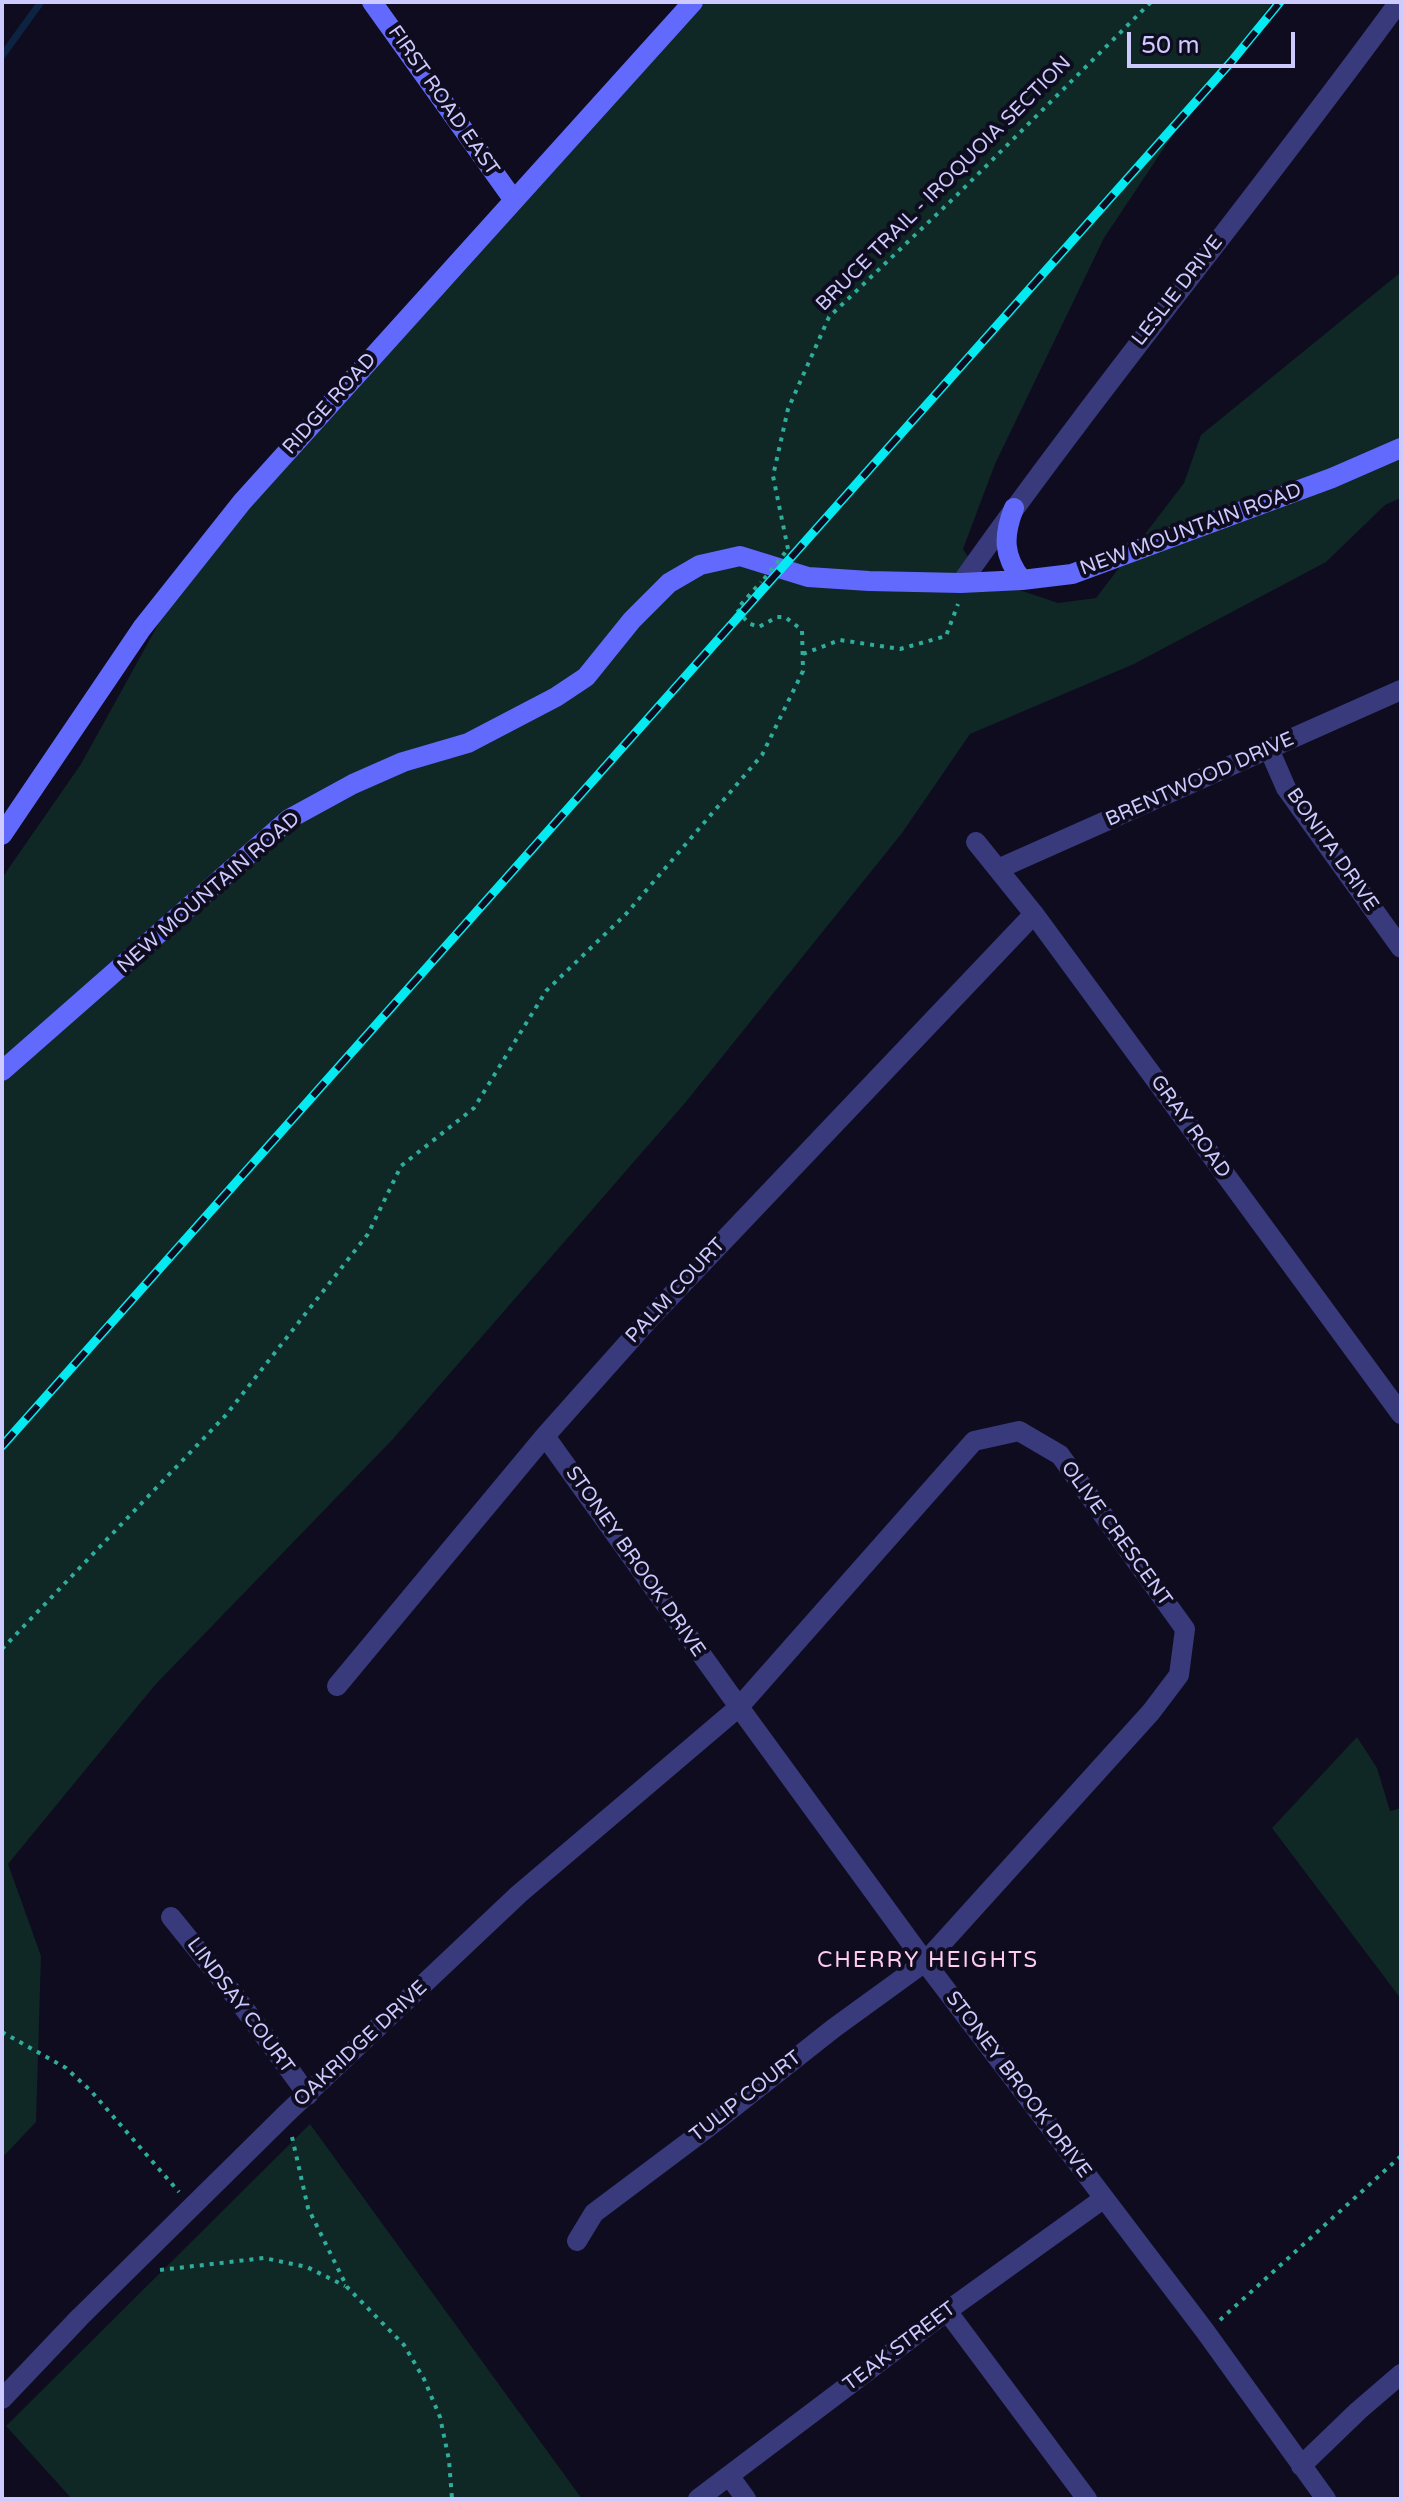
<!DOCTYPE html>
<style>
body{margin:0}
#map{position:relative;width:1403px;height:2501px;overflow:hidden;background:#0e0c1e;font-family:"Varela Round",sans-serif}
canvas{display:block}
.frame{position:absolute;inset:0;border:4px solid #cccafe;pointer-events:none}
.scale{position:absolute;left:1127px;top:32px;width:168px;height:36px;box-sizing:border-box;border:4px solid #cccafe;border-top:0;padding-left:10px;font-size:24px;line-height:28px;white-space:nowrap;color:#cccafe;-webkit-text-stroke:6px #0e0c1e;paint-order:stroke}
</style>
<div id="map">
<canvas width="1403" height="2501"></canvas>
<div class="frame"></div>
<div class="scale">50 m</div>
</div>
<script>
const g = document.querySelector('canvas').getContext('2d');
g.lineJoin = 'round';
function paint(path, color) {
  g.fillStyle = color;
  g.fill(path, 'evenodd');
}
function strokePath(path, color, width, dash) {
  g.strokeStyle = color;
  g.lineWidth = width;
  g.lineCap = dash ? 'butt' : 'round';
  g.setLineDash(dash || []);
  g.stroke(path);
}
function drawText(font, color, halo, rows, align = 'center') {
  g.font = font + ' "Varela Round",sans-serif';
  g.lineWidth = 8;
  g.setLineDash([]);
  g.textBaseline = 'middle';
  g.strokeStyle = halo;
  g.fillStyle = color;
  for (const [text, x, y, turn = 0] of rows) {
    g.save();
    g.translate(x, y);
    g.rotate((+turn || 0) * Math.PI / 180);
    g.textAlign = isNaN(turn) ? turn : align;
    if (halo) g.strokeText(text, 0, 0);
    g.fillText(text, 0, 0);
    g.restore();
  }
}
paint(new Path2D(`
 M 700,2 L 1273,2 L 1184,118 L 1104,238 L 995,464 L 963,549 L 981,577 L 1058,603 L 1096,598 L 1184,483 L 1201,435 L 1401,272 L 1401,498 L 1385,505 L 1326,562 L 1134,664 L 970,734 L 902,833 L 685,1103 L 392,1440 L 155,1685 L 8,1864 L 41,1956 L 36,2122 L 2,2158 L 2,878 L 81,764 L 196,556 Z
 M 1357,1737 L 1377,1768 L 1390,1811 L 1401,1808 L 1401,1999 L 1272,1828 Z
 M 310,2124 L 582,2499 L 72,2499 L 6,2426 Z`), '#0f2725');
strokePath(new Path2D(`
 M 2,56 L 41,2`), '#0c2441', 7);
strokePath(new Path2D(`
 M 788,549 L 773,476 L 788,409 L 829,317 L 956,196 L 1151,2
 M 803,654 L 840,640 L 900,649 L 946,636 L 958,604
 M 2,1649 L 226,1415 L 368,1234 L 401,1166 L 474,1108 L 546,991 L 626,914 L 762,755 L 803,671 L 802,630 L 785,617 L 777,617 L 759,627 L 748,623 L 737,609 L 761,582
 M 2,2032 L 66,2068 L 91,2091 L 179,2192
 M 292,2137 L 308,2208 L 347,2287 L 404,2345 L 424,2379 L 440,2417 L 449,2460 L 452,2499
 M 160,2270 L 264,2258 L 307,2267 L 345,2286
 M 1220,2320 L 1401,2156`), '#2fad9c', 4, [4, 6]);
strokePath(new Path2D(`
 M 961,583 C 1101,385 1256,198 1399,2
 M 1269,749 L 1286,788 L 1401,948
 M 976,842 L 1034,914 L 1401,1414
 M 998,869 L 1401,690
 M 545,1436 L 739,1707 L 925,1962 L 1205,2331 L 1326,2499
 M 337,1686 L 545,1436 L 651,1317 L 1034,914
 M 171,1917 L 235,1996 L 308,2095
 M 947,2311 L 1087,2499
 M 2,2399 L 80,2317 L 288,2112 L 519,1894 L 739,1707 L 974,1441 L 1019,1431 L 1060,1455 L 1185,1629 L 1179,1675 L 1151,1712 L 925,1962 L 834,2028 L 710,2126 L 594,2213 L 577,2241
 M 1301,2466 L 1358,2411 L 1401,2374
 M 730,2477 L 746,2499
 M 698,2499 L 947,2311 L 1103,2199`), '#383a7c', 20);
strokePath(new Path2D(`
 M 372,2 L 513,199
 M 1014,508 C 1003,536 1003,556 1022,580
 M 2,835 L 142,628 L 242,502 L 693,2
 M 2,1071 L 289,819 L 353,784 L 403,762 L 468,743 L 556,697 L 586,677 L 632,620 L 669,583 L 700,565 L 740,556 L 808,577 L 869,581 L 961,583 L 1022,580 L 1072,574 L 1332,478 L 1401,448`), '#626afd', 20);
const rail = new Path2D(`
 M 2,1446 L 1231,62 L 1280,2`);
strokePath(rail, '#04eaf0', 9);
strokePath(rail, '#0e0c1e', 6, [18]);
strokePath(new Path2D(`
 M 764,579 L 788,549`), '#2fad9c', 4, [4, 6]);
drawText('20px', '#cccafe', '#0e0c1e', [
 ["FIRST ROAD EAST",443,101,55],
 ["BRUCE TRAIL - IROQUOIA SECTION",944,184,-45],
 ["LESLIE DRIVE",1178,291,-52],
 ["RIDGE ROAD",330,404,-48],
 ["NEW MOUNTAIN ROAD",1191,530,-20],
 ["BRENTWOOD DRIVE",1200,780,-24],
 ["BONITA DRIVE",1332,850,55],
 ["NEW MOUNTAIN ROAD",209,893,-41],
 ["GRAY ROAD",1190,1127,54],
 ["PALM COURT",676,1291,-47],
 ["OLIVE CRESCENT",1116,1534,54],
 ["STONEY BROOK DRIVE",635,1562,55],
 ["LINDSAY COURT",240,2006,53],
 ["OAKRIDGE DRIVE",361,2044,-43],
 ["STONEY BROOK DRIVE",1018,2085,53],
 ["TULIP COURT",746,2097,-38],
 ["TEAK STREET",900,2347,-37]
]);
g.letterSpacing = '2px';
drawText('22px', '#feccf0', '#0e0c1e', [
 ["CHERRY HEIGHTS",928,1961]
]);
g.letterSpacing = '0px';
</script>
